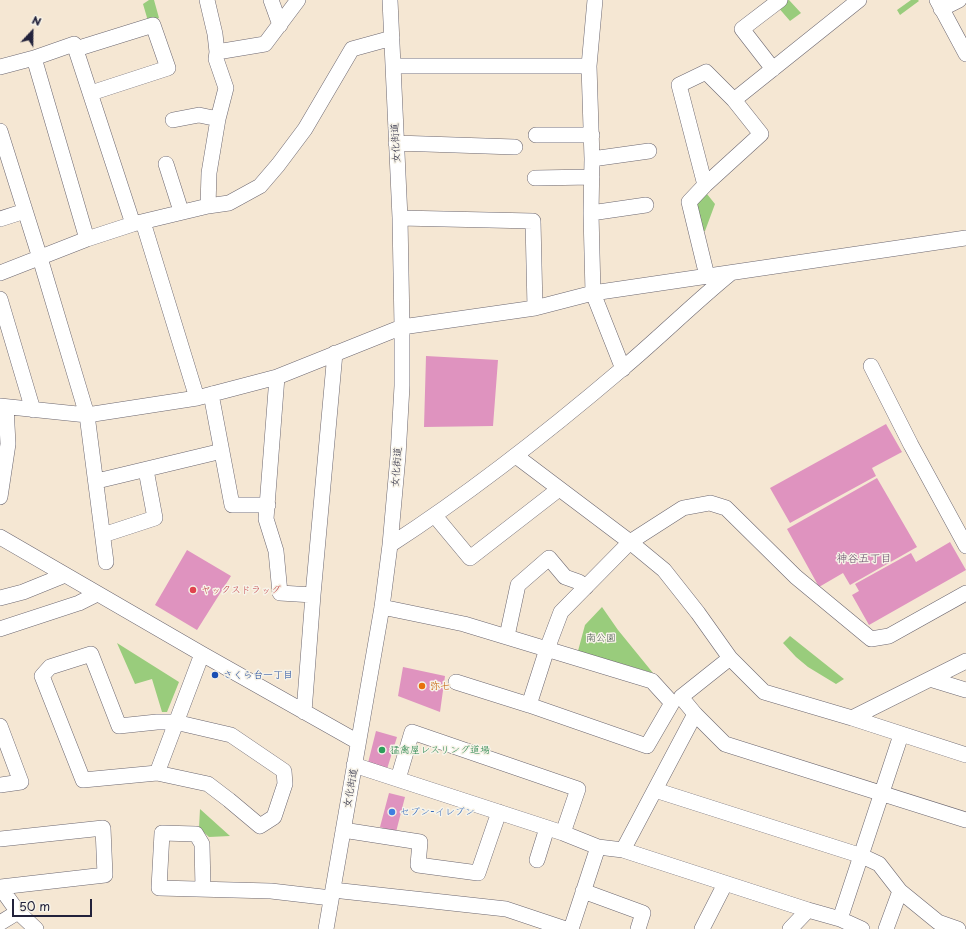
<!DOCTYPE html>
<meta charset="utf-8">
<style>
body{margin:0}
#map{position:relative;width:966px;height:929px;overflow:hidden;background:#f5e7d3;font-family:"Playpen Sans",sans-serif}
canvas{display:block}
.north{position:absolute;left:12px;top:12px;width:40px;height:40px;-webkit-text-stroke:3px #f7f3e8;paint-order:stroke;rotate:22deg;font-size:11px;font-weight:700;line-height:16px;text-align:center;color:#22223b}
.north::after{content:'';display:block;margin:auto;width:14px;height:18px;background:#22223b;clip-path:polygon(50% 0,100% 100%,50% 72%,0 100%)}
.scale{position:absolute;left:12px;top:899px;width:80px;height:18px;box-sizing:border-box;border:2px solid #22223b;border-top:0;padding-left:5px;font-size:12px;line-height:14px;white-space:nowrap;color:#22223b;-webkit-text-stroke:3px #f7f3e8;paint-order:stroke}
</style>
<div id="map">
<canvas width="966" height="929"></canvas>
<div class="north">N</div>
<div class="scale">50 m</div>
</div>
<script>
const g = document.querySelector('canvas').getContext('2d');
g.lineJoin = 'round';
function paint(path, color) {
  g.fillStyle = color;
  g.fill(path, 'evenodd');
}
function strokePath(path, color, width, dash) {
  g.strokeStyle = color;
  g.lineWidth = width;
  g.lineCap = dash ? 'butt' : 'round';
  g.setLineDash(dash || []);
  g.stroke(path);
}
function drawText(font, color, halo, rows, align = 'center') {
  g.font = font + ' "Playpen Sans","Klee One",sans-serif';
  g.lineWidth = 3;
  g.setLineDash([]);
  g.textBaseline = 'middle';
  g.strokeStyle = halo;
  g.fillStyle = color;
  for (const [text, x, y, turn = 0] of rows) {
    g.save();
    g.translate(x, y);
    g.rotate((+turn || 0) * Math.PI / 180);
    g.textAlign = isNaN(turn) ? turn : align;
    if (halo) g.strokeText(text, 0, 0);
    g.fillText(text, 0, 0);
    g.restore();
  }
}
paint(new Path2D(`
 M 149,0 L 154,0 L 159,18 L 148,21 L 143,4 Z
 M 785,0 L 789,0 L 801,13 L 790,21 L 777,6 Z
 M 911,0 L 918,0 L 919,1 L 900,15 L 897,10 Z
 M 703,194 L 707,194 L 715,204 L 705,231 L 703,231 L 694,203 Z
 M 602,607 L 618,630 L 653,673 L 578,651 L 585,625 Z
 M 790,636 L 844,679 L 836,684 L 808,667 L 796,657 L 783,643 Z
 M 117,643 L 179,682 L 167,712 L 162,712 L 152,679 L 135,684 Z
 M 200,809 L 230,836 L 209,837 L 199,828 Z`), '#99cc7c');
paint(new Path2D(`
 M 426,356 L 498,360 L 493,426 L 424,427 Z
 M 886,424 L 902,452 L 872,468 L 876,476 L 790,523 L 770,488 Z
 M 877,478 L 917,547 L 850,585 L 843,573 L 819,587 L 787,529 Z
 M 950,542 L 966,570 L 869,625 L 852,595 L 859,591 L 855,584 L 911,553 L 916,562 Z
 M 187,550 L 231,576 L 197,630 L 155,605 Z
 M 403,667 L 445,676 L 440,712 L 398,696 Z
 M 376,731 L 397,737 L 387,769 L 368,763 Z
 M 389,793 L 405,797 L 396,832 L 380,827 Z`), '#df93bf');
const minor = new Path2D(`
 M 271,0 L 280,25
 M 595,0 L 589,66 L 592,159 L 591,213 L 593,293 L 623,369
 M 937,0 L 966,54
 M 941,9 L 959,0
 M 76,49 L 153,25 L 168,68 L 91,93
 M 217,52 L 265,44 L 298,0
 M 34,58 L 87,239
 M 393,66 L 589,66
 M 0,67 L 34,58 L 74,44 L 133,224
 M 773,69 L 742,29 L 780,0
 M 706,72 L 734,100 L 761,134 L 705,185 L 679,85 Z
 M 734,100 L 859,0
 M 173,120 L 199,115 L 218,119
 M 0,131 L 40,258 L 87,415 L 106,562
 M 536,135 L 592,135
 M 396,143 L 515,147
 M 592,159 L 649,151
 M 166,164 L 181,211
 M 535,178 L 592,177
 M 705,185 L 689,202 L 707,276
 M 208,206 L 229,203 L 260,186 L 278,165 L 305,129 L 352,49 L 392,38
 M 591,213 L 646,205
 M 400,218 L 533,221 L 535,308
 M 0,219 L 25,211
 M 143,222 L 197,398
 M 0,273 L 87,239 L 133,224 L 208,206 L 209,173 L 218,119 L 226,88 L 216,59 L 217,52 L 215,34 L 207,0
 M 0,299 L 33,410
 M 871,366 L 911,445 L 966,546
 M 277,377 L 266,519 L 276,551 L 280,593 L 313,595
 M 211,394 L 232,505 L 268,505
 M 0,406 L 87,415 L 197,398 L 277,377 L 402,327 L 535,308 L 593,293 L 966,238
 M 516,456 L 630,542 L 664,570 L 698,613 L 730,658 L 764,692 L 852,718 L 966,755
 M 97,481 L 222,451
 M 0,497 L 8,444 L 6,407
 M 435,516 L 470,558 L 559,489
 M 103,535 L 155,518 L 146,470
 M 0,537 L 202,654 L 358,742
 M 390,545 C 472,492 548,432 622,369 C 659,338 694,303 731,273
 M 0,598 L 23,592 L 65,575
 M 382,607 L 464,624 L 652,681 L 672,703 L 647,746 L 529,705 L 456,682
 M 0,629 L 79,603 L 97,594
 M 507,636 L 518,585 L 549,558 L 565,577 L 579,582 L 586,587
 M 91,654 L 119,726 L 157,722 L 175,722 L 231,735 L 284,771 L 285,784 L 274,817 L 260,826 L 229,800 L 208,784 L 157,773 L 83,780 L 42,676 L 50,667 Z
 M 730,658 L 681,697 L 695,714 L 725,744 L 966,820
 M 930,679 L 966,690
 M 529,705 L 547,649 L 561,612 L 630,542 L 683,508 L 710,503 L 726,508 L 796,577 L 871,639 L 889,636 L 966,593
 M 304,712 L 313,595 L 335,353
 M 852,718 L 966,661
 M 0,726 L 21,782 L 0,785
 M 354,765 L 563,833 L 598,847 L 623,850 L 808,910 L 840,919 L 862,929
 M 157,773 L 202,654
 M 398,779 L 412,732 L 578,789 L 563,833
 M 655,790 L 862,856 L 879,864 L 900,891 L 938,922 L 958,929
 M 343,830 L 420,842 L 418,865 L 478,873 L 499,812
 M 0,839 L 103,828 L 105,875 L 0,887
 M 623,850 L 695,714
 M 537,860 L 547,828
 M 0,887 L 18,912 L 36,929
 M 203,888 L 202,844 L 196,834 L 162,833 L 159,888 L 271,891 L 331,898
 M 333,890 L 506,909 L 566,929
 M 583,891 L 643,913 L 638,929
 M 840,919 L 901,735
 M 0,923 L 18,912
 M 326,929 L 382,607 L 390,545 L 398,456 L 402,386 L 402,327 L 400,218 L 390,0
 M 571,929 L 598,847
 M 702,929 L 725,884
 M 790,929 L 808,910
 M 886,929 L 900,891`);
strokePath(minor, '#6c6770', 16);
strokePath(minor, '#fff', 15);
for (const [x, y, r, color] of [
 [193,590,4,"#e0444e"],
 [215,675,4,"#1a4fb4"],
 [422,686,4,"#e8710a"],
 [382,750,4,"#2e9e5b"],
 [392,812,4,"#3f7fe0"]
]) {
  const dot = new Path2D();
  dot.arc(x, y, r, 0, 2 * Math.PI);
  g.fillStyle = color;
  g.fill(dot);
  strokePath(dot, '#f7f3e8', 1.5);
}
drawText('10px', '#22223b', '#f7f3e8', [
 ["女化街道",396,143,-93],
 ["女化街道",397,467,-86],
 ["女化街道",351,788,-80]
]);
drawText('10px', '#be3a42', '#f7f3e8', [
 ["ヤックスドラッグ",201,590]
], 'left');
drawText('10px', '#46554e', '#f7f3e8', [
 ["南公園",601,638]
]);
drawText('10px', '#164399', '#f7f3e8', [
 ["さくら台一丁目",223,675]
], 'left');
drawText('10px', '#c56008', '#f7f3e8', [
 ["弥七",430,686]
], 'left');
drawText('10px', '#27864d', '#f7f3e8', [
 ["猛禽屋レスリング道場",390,750]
], 'left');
drawText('10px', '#366cbe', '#f7f3e8', [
 ["セブン-イレブン",400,812]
], 'left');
drawText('11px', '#644a69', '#f7f3e8', [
 ["神谷五丁目",864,559]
]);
</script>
